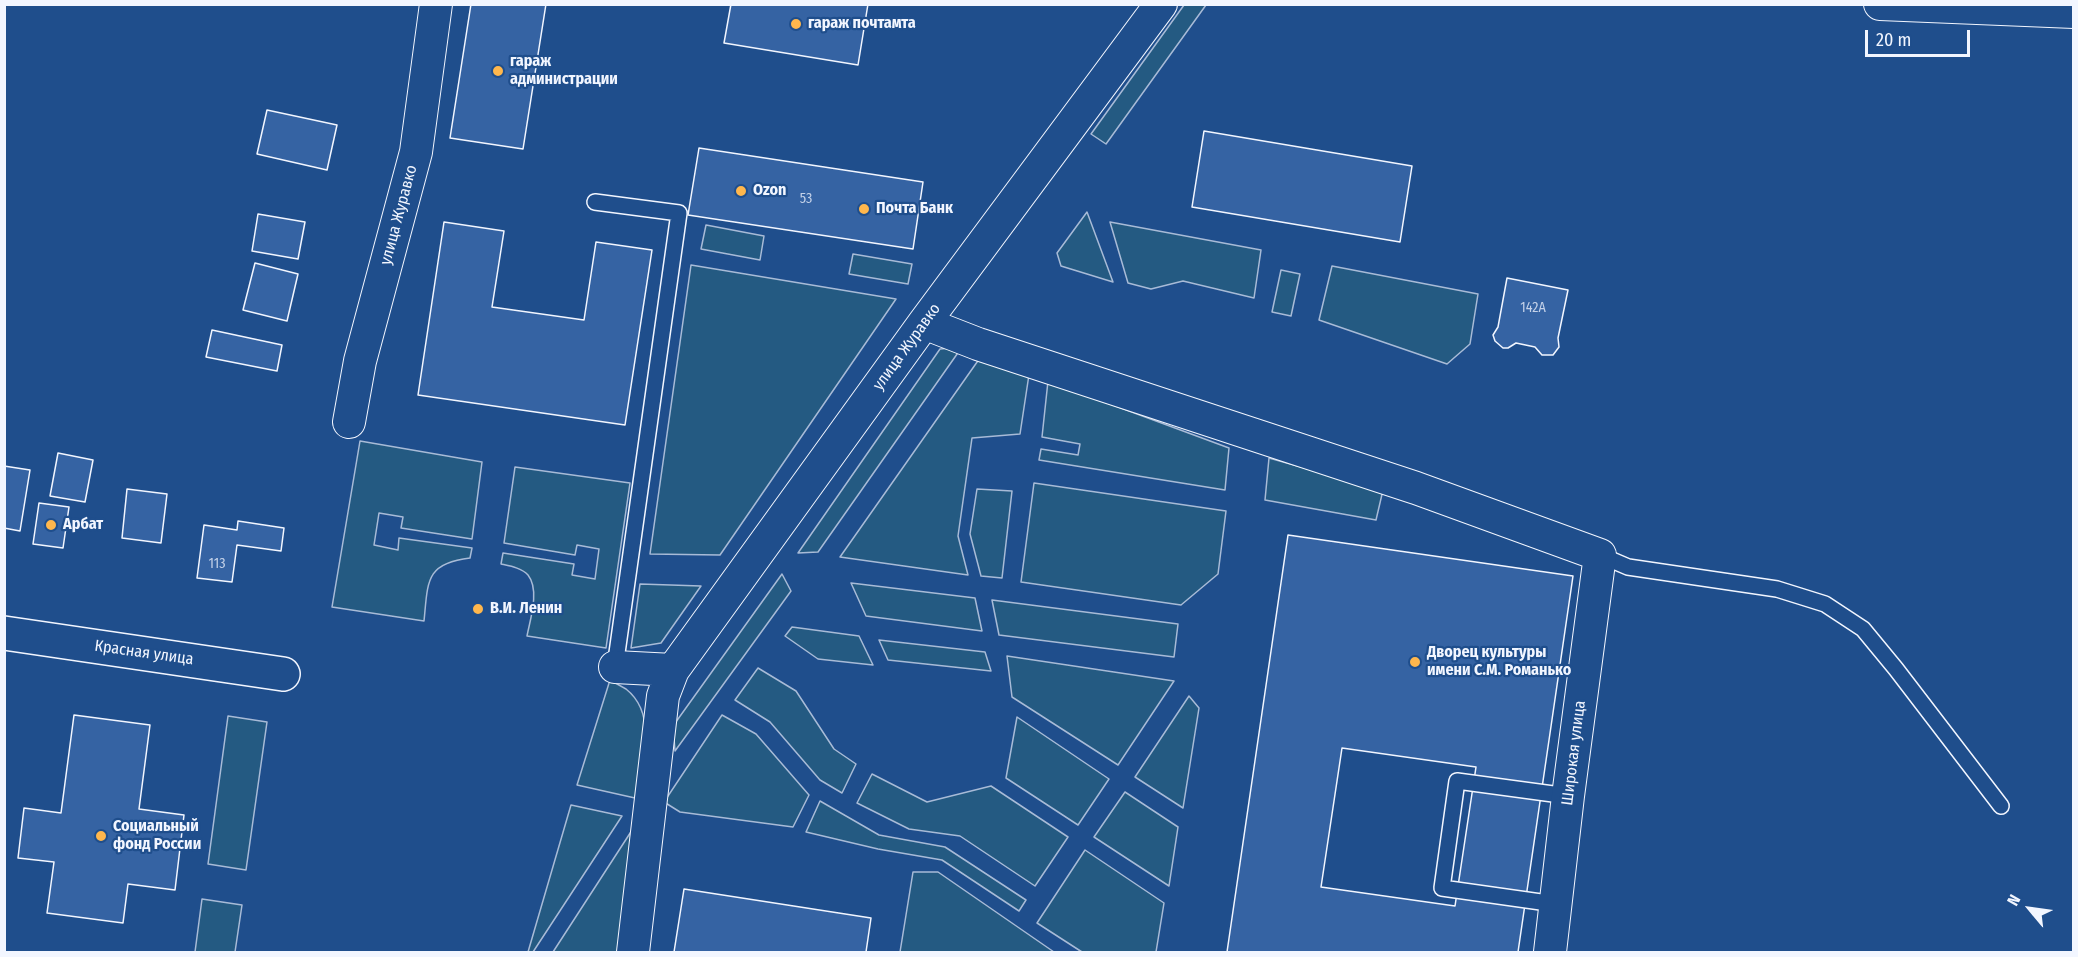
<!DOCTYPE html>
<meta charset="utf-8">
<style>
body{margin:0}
#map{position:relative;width:2078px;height:957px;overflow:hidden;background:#1f4e8c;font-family:"Fira Sans Condensed",sans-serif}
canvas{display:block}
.frame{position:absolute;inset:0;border:6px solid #f2f6ff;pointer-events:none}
.north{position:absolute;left:2000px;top:879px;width:60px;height:60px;-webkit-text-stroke:4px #1f4e8c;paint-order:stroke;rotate:299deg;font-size:16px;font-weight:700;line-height:24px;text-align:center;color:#f2f6ff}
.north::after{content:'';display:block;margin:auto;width:21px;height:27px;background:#f2f6ff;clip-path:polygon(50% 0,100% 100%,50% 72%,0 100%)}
.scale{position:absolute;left:1865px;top:30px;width:105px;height:27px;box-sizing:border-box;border:3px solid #f2f6ff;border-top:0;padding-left:8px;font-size:18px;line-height:21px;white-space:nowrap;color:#f2f6ff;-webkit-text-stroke:4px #1f4e8c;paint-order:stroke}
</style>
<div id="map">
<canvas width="2078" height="957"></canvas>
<div class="frame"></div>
<div class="north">N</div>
<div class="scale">20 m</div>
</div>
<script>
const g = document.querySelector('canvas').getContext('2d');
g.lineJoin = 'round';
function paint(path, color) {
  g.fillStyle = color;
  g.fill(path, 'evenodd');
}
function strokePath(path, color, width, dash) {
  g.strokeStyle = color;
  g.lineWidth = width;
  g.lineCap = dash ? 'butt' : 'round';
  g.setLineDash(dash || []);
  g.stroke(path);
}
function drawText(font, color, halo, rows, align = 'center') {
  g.font = font + ' "Fira Sans Condensed",sans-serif';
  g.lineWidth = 4.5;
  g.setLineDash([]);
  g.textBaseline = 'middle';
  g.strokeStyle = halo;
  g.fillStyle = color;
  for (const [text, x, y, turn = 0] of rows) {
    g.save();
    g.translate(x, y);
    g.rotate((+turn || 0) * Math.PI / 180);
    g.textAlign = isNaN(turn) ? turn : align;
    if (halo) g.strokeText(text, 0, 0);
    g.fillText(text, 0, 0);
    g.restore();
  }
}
const green = new Path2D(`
 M 1184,5 L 1206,5 L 1106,144 L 1091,134 Z
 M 1087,212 L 1113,282 L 1061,266 L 1057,253 Z
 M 1110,222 L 1261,250 L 1254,298 L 1183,281 L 1151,289 L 1128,283 Z
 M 706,225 L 764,236 L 760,260 L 701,249 Z
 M 853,254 L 912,264 L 908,284 L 849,274 Z
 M 691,265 L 896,299 L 720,555 L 650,554 Z
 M 1332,266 L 1478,294 L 1470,344 L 1447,364 L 1319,320 Z
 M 1281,270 L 1300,274 L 1291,316 L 1272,312 Z
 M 962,347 L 818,552 L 798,553 L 940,349 Z
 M 982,355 L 1030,368 L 1020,434 L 972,438 L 958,536 L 968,575 L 840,557 Z
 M 1048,381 L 1229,448 L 1225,490 L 1039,460 L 1041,449 L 1078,455 L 1080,444 L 1042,437 Z
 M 360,441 L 482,462 L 472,539 L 401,528 L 403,517 L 379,513 L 374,545 L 398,550 L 399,538 L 472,548 L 470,558 C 425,563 428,582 424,621 L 332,607 Z
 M 1269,458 L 1383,490 L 1376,520 L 1265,500 Z
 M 515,467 L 630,483 L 606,648 L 527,636 C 530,620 540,590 528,575 C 522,568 510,566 501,564 L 503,553 L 574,564 L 572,575 L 595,579 L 599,549 L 577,545 L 575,555 L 504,543 Z
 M 1034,483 L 1226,511 L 1218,574 L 1181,605 L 1021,582 Z
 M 977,489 L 1012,491 L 1002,578 L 981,576 L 970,534 Z
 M 782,574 L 791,591 L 675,751 L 673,726 Z
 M 851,583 L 975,598 L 982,631 L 866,616 Z
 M 640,584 L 701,586 L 661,643 L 631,648 Z
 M 992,600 L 1178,624 L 1174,657 L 999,635 Z
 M 792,627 L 859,636 L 873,665 L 818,659 L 785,636 Z
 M 879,640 L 985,652 L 991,671 L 888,660 Z
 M 1007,656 L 1174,681 L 1118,765 L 1012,697 Z
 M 758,668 L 796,691 L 834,749 L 856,764 L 842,793 L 820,780 L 770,722 L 735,700 Z
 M 610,680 C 615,683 621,686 626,689 C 659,715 642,765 635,798 L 577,785 Z
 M 1189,696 L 1199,708 L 1183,808 L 1135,777 Z
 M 722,715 L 756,734 L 809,795 L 793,827 L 680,812 L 664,802 Z
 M 228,716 L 267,722 L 246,870 L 208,864 Z
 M 1017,717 L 1109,779 L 1078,825 L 1006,778 Z
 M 872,774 L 927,802 L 991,786 L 1068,837 L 1035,886 L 960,836 L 909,829 L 857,803 Z
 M 1125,792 L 1178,827 L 1169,886 L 1094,837 Z
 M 820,801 L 879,835 L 945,847 L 1026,900 L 1019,911 L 942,860 L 878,849 L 806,832 Z
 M 571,805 L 622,816 L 533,952 L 528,952 Z
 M 636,824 L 621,952 L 553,952 Z
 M 1085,850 L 1164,903 L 1156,952 L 1082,952 L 1037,923 Z
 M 913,872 L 938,872 L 1054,952 L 900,952 Z
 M 202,899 L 242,905 L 235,952 L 195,952 Z`);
paint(green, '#245a82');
strokePath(green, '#a8bbd7', 1.5);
const building = new Path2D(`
 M 471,4 L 546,4 L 523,149 L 450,138 Z
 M 731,4 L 868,4 L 858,65 L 724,43 Z
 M 267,110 L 337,125 L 327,170 L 257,154 Z
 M 1204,131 L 1412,166 L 1400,242 L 1192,207 Z
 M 699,148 L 923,182 L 913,249 L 688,215 Z
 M 258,214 L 305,222 L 298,259 L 252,251 Z
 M 444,222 L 504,231 L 492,307 L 584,320 L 596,242 L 652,250 L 625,425 L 418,395 Z
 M 255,263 L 298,274 L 287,321 L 243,310 Z
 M 1507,278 L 1568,290 L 1558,338 L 1559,347 L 1553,355 L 1542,355 L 1535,347 L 1516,343 L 1508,348 L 1503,348 L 1495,341 L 1493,335 L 1498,327 Z
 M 212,330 L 282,345 L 277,371 L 206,357 Z
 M 58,453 L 93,460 L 85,502 L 50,496 Z
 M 4,466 L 30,470 L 20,531 L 4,528 Z
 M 127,489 L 167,494 L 161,543 L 122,538 Z
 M 39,503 L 69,507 L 63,548 L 33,544 Z
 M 238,521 L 284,528 L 281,551 L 237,545 L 232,582 L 197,578 L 204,525 L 237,530 Z
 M 1288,535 L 1573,576 L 1518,952 L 1227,952 ZM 1342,748 L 1476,767 L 1455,906 L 1321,887 Z
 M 74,715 L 150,725 L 139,809 L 184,815 L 175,890 L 128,884 L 123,923 L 47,913 L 54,862 L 18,858 L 24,808 L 61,813 Z
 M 684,889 L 871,918 L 866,952 L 674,952 Z`);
paint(building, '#3563a3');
strokePath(building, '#f2f6ff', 1.5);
const service = new Path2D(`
 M 595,202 L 679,213 L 615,667
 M 1600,555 L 1628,567 L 1777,589 L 1825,604 L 1863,629 L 1896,669 L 2001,806
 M 1555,904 L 1442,888 L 1457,781 L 1568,796`);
const minor = new Path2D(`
 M 1880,4 L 2074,12
 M 924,323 L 978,344 L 1416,488 L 1600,555 L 1568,796 L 1550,952
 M 349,422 L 360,361 L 416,152 L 436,4
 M 615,667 L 673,670
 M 633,952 L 663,696 L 673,670 L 924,323 L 1161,4`);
const tertiary = new Path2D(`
 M 4,633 L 283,674`);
strokePath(service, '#f2f6ff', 18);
strokePath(minor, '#f2f6ff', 34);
strokePath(tertiary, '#f2f6ff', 36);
strokePath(service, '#1f4e8c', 15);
strokePath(minor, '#1f4e8c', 32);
strokePath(tertiary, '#1f4e8c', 33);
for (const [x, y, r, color] of [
 [796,24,6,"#ffb74d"],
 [498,71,6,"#ffb74d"],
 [741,191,6,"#ffb74d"],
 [864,209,6,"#ffb74d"],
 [51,525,6,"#ffb74d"],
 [478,609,6,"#ffb74d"],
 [1415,662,6,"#ffb74d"],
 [101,836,6,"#ffb74d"]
]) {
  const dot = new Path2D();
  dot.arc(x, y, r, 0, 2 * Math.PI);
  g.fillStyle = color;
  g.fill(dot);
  strokePath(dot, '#1f4e8c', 2);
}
drawText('14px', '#c3d1e8', null, [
 ["53",806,199],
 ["142А",1533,308],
 ["113",217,564]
]);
drawText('bold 16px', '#f2f6ff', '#1f4e8c', [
 ["гараж почтамта",808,24],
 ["гараж",510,62],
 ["администрации",510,80],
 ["Ozon",753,191],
 ["Почта Банк",876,209],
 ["Арбат",63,525],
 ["В.И. Ленин",490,609],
 ["Дворец культуры",1427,653],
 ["имени С.М. Романько",1427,671],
 ["Социальный",113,827],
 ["фонд России",113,845]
], 'left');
drawText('16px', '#f2f6ff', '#1f4e8c', [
 ["улица Журавко",399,215,-75],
 ["улица Журавко",907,347,-54],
 ["Красная улица",144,653,8],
 ["Широкая улица",1574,753,-83]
]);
</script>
